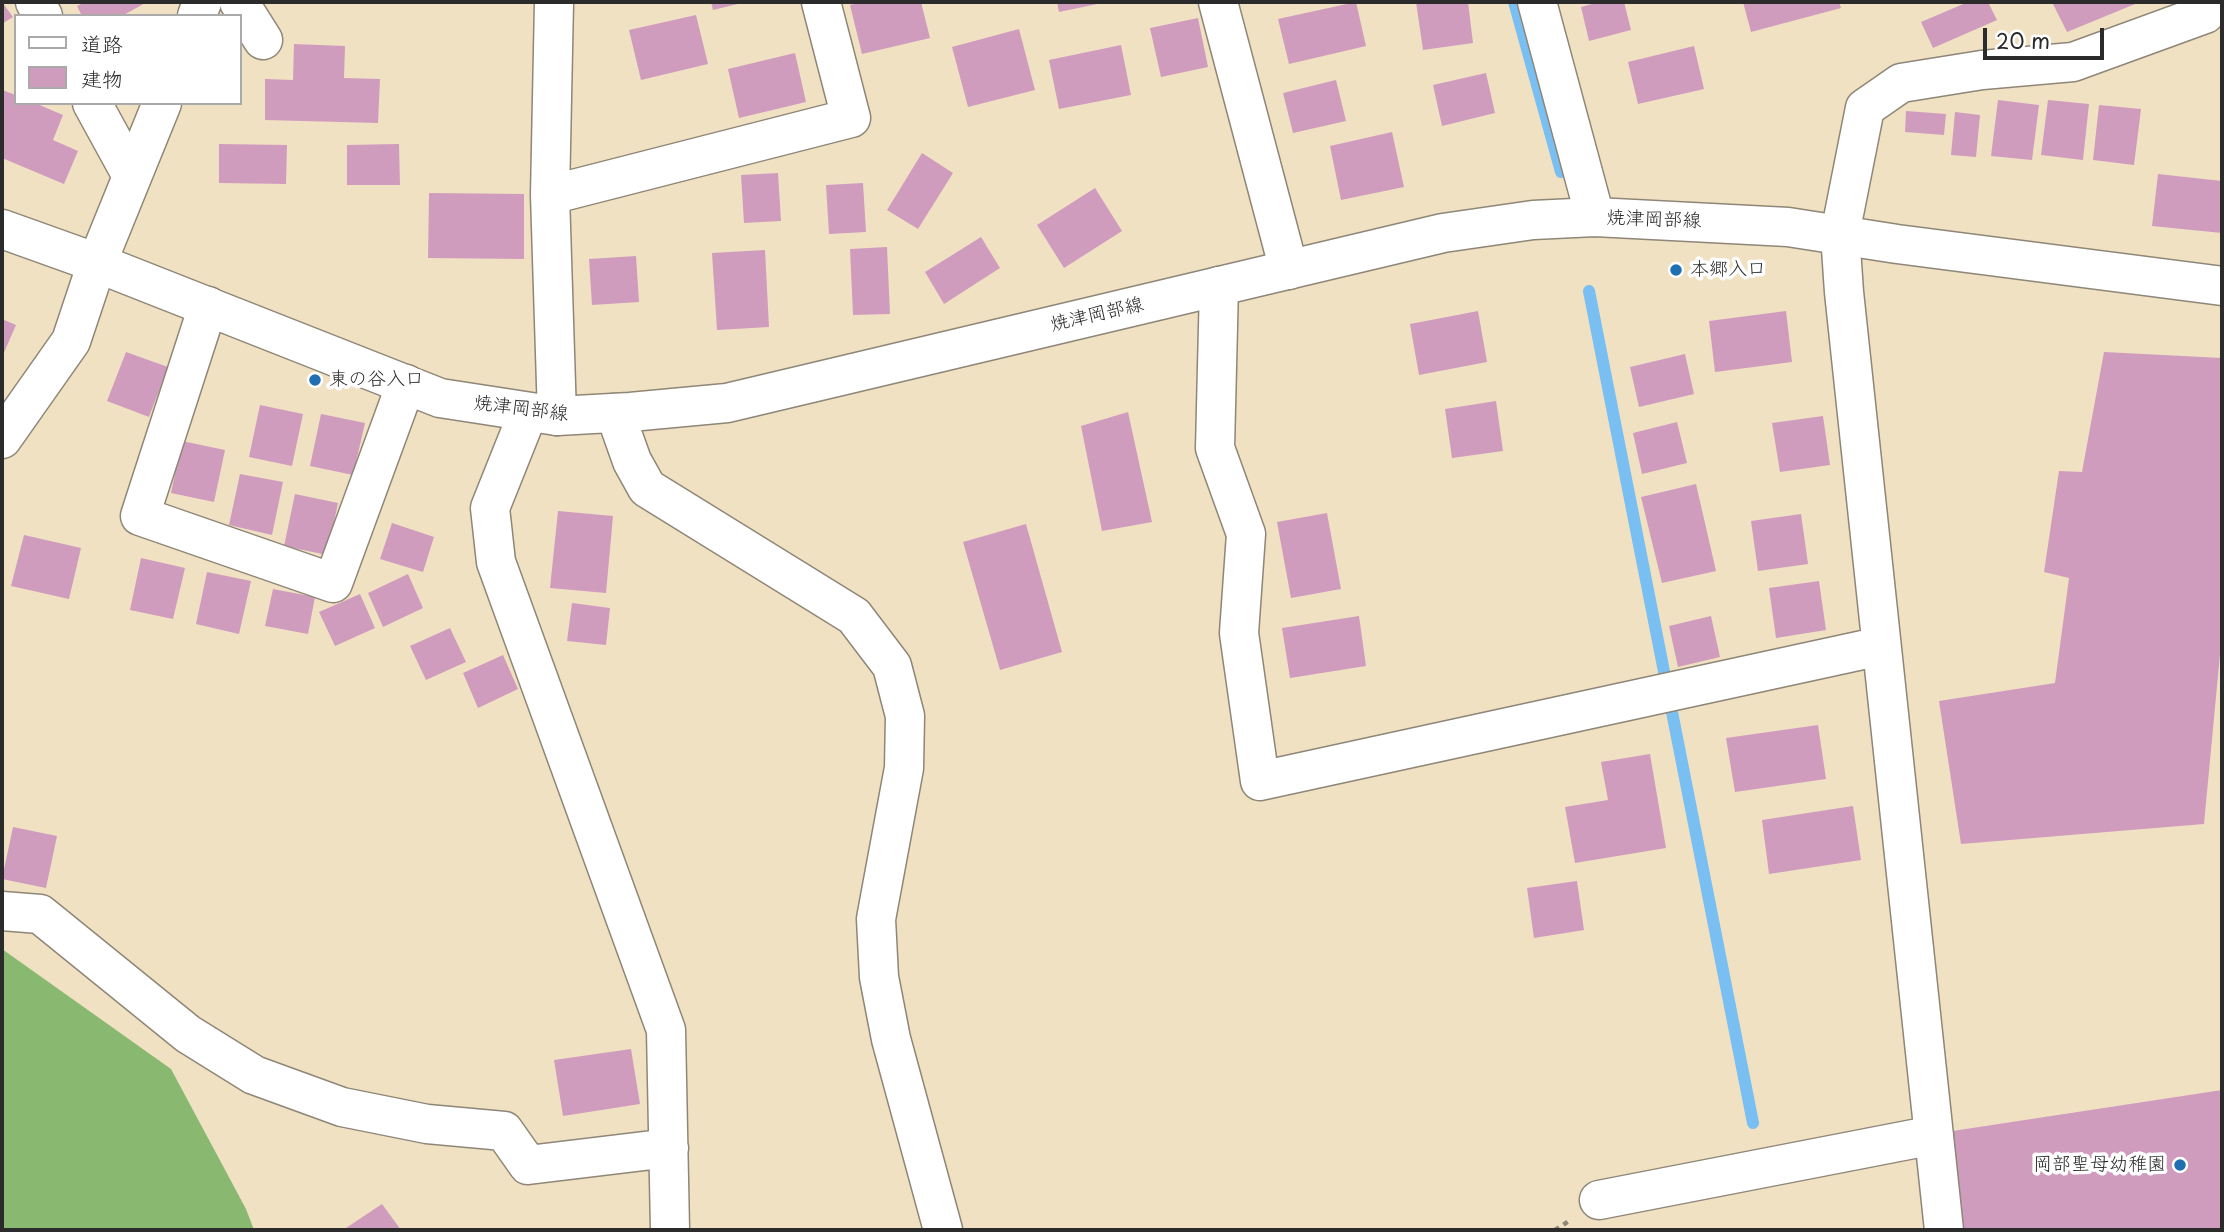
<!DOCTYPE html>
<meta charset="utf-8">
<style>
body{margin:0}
#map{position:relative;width:2224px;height:1232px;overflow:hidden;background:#f1e1c3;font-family:"Playpen Sans","Klee One",sans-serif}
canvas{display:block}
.frame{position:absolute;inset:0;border:4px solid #2b2b2b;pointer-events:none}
.legend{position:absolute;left:14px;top:14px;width:228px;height:91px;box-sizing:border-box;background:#fff;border:2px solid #aaa;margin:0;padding:9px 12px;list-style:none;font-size:21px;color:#2b2b2b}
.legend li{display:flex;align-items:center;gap:14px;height:35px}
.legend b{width:35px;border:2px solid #aaa}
.scale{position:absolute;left:1983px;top:28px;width:121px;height:32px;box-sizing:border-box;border:4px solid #2b2b2b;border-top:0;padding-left:9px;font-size:21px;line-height:24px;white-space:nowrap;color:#2b2b2b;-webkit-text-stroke:5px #fff;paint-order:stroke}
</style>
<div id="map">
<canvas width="2224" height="1232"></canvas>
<div class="frame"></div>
<ul class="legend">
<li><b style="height:9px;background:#fff"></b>道路</li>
<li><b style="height:19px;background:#cf9cbe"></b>建物</li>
</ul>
<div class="scale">20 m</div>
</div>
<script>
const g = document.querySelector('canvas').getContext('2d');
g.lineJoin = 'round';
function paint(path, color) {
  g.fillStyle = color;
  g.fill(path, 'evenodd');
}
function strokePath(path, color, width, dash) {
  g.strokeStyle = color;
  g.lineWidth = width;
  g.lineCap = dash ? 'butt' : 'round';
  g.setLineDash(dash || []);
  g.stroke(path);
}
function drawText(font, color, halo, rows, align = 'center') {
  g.font = font + ' "Playpen Sans","Klee One",sans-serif';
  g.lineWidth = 7;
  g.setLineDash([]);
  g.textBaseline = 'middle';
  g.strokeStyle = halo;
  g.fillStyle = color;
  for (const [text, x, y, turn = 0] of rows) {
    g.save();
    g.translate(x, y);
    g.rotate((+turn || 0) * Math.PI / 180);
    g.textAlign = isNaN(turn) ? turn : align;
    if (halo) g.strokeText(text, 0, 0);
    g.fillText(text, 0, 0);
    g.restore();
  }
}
paint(new Path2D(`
 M 2,949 L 171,1069 L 246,1209 L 254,1230 L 2,1230 Z`), '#89b871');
strokePath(new Path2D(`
 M 1514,2 L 1561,172
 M 1589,291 L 1753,1123`), '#7abff1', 12);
paint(new Path2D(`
 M 2,2 L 13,17 L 2,24 Z
 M 85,2 L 147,2 L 122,16 L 82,16 L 77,6 Z
 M 711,2 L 742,2 L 742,3 L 713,10 Z
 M 863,2 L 921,2 L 930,38 L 862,54 L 850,5 Z
 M 1057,2 L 1102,2 L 1102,3 L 1059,12 Z
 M 1356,2 L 1366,46 L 1289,64 L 1278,19 Z
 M 1416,2 L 1468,2 L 1473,43 L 1423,50 Z
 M 1599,2 L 1624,2 L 1631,30 L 1589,41 L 1581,7 Z
 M 1743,2 L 1839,2 L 1841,8 L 1751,32 Z
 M 1968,2 L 1988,2 L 1997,20 L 1933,48 L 1921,22 Z
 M 2052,2 L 2140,2 L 2067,32 Z
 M 696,15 L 708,64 L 641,80 L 629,30 Z
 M 1198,18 L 1208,67 L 1161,77 L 1150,28 Z
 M 1019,29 L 1035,90 L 968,107 L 952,47 Z
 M 294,44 L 345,46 L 344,78 L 380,79 L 378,123 L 265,120 L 265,79 L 293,80 Z
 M 1121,45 L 1131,95 L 1059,109 L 1049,60 Z
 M 1694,46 L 1704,89 L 1638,104 L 1628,62 Z
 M 795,53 L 806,102 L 739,118 L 728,69 Z
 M 1486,73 L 1495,113 L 1442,126 L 1433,85 Z
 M 1336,80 L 1346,121 L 1293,133 L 1283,93 Z
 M 2,90 L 16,95 L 16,103 L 35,103 L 63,115 L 53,140 L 78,151 L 64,184 L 2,158 Z
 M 1998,100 L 2039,105 L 2032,160 L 1991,156 Z
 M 2048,100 L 2089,104 L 2083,160 L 2041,155 Z
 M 2099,105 L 2141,109 L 2134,165 L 2093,160 Z
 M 1906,111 L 1946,114 L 1944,135 L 1905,132 Z
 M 1955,112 L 1980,115 L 1976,157 L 1951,155 Z
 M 1392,132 L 1404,187 L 1341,200 L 1330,146 Z
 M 219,144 L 287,145 L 286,184 L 219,183 Z
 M 399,144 L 400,185 L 347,185 L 347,145 Z
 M 922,153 L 953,173 L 918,229 L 887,210 Z
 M 778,173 L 781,221 L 744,223 L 741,175 Z
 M 2158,174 L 2222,181 L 2222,233 L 2152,226 Z
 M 863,183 L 866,232 L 829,234 L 826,185 Z
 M 1095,188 L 1122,231 L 1064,268 L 1037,225 Z
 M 429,193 L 524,194 L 524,259 L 428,258 Z
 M 981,237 L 1000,268 L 944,304 L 925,272 Z
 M 887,247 L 890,314 L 853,315 L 850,249 Z
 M 765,250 L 769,327 L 717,330 L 712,253 Z
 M 636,256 L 639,302 L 592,305 L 589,259 Z
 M 1478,311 L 1487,362 L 1419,375 L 1410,324 Z
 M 1786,311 L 1792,362 L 1715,372 L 1709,321 Z
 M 2,319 L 16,325 L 2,357 Z
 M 126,352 L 168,367 L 149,417 L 107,401 Z
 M 2104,352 L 2222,358 L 2222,633 L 2204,824 L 1961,844 L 1939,701 L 2055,683 L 2069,578 L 2044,572 L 2059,471 L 2082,472 Z
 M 1685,354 L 1694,394 L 1639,407 L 1630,367 Z
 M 1496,401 L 1503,451 L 1452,458 L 1445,409 Z
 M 260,405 L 303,414 L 292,466 L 249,457 Z
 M 1128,412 L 1152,522 L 1102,531 L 1081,426 Z
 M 321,414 L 365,423 L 353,475 L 310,466 Z
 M 1823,416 L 1830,465 L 1780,472 L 1772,423 Z
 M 1677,422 L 1687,463 L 1642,474 L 1633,433 Z
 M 182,441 L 225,450 L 214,502 L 171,493 Z
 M 240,474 L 283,482 L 272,535 L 229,525 Z
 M 1696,484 L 1716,571 L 1662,583 L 1641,497 Z
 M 295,494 L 338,503 L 327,555 L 284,546 Z
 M 558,511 L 613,516 L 606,593 L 550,588 Z
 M 1327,513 L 1341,589 L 1291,598 L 1277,522 Z
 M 1801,514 L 1808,564 L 1758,571 L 1751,521 Z
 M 392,523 L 434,537 L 423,572 L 380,559 Z
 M 1026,524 L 1062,652 L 1000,670 L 963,542 Z
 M 24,535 L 81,548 L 69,599 L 11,586 Z
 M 141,558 L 185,568 L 173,619 L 130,610 Z
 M 207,572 L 251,581 L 239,634 L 196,624 Z
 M 408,574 L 423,608 L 383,627 L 368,593 Z
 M 1819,581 L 1826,630 L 1776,638 L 1769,588 Z
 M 273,589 L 315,597 L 308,634 L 265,626 Z
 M 360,594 L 375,628 L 335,646 L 319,612 Z
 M 572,603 L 610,608 L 606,645 L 567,641 Z
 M 1359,616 L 1366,666 L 1290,678 L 1282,628 Z
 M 1711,616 L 1720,657 L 1678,667 L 1669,626 Z
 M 450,628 L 466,662 L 426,680 L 410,646 Z
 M 503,655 L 518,689 L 478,708 L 463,673 Z
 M 1818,725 L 1826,779 L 1735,792 L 1726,738 Z
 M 1650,754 L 1666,848 L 1575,863 L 1565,807 L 1608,800 L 1601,762 Z
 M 1853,806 L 1861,860 L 1769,874 L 1762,820 Z
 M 13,827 L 57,836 L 46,888 L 2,879 Z
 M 1577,881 L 1584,930 L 1534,938 L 1527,888 Z
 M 631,1049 L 640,1104 L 563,1116 L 554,1060 Z
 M 2222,1090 L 2222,1230 L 1961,1230 L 1946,1132 Z
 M 382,1204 L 401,1230 L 343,1230 Z`), '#cf9cbe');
const minor = new Path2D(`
 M 35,2 L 43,16
 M 239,2 L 263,40
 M 554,2 L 550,195 L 557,416
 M 1218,2 L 1289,270
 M 1537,2 L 1595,217
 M 197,16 L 202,2
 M 92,103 L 132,176
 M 550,195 L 851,118 L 821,2
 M 1219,286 L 1215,448 L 1246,534 L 1239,633 L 1260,781 L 1881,646
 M 208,306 L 140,516 L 333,583 L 406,384
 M 528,413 L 490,508 L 496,562 L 666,1030 L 670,1230
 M 615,413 L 632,461 L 647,488 L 854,616 L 892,666 L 905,716 L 904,768 L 876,919 L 879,977 L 891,1039 L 943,1230
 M 2,439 L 71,341 L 97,263 L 162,103
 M 2,911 L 40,914 L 188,1034 L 254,1075 L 342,1107 L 427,1124 L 504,1131 L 528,1165 L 669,1148
 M 1599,1200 L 1934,1135
 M 1944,1230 L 1844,292 L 1840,234 L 1865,108 L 1901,83 L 1982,70 L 2073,62 L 2205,14 L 2202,2`);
const major = new Path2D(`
 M 2,229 L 97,263 L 440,398 L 557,416 L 630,412 L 727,403 L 1443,233 L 1533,220 L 1595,217 L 1788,227 L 1897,244 L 2222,286`);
strokePath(minor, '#8e8677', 41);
strokePath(major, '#8e8677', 41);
strokePath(new Path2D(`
 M 1555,1230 L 1569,1221`), '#8e8677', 4.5, [5, 5]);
strokePath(minor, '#fff', 38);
strokePath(major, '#fff', 38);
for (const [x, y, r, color] of [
 [1676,270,7,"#1f6fb2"],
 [315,380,7,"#1f6fb2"],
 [2180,1165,7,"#1f6fb2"]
]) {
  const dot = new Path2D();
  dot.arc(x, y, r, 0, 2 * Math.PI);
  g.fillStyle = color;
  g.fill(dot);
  strokePath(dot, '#fff', 2.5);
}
drawText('19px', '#2b2b2b', '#fff', [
 ["焼津岡部線",1654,220,2],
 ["焼津岡部線",1097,315,-13],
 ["焼津岡部線",521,409,7]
]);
drawText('19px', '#2b2b2b', '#fff', [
 ["本郷入口",1690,270],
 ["東の谷入口",329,380],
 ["岡部聖母幼稚園",2166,1165,"right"]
], 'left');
</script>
